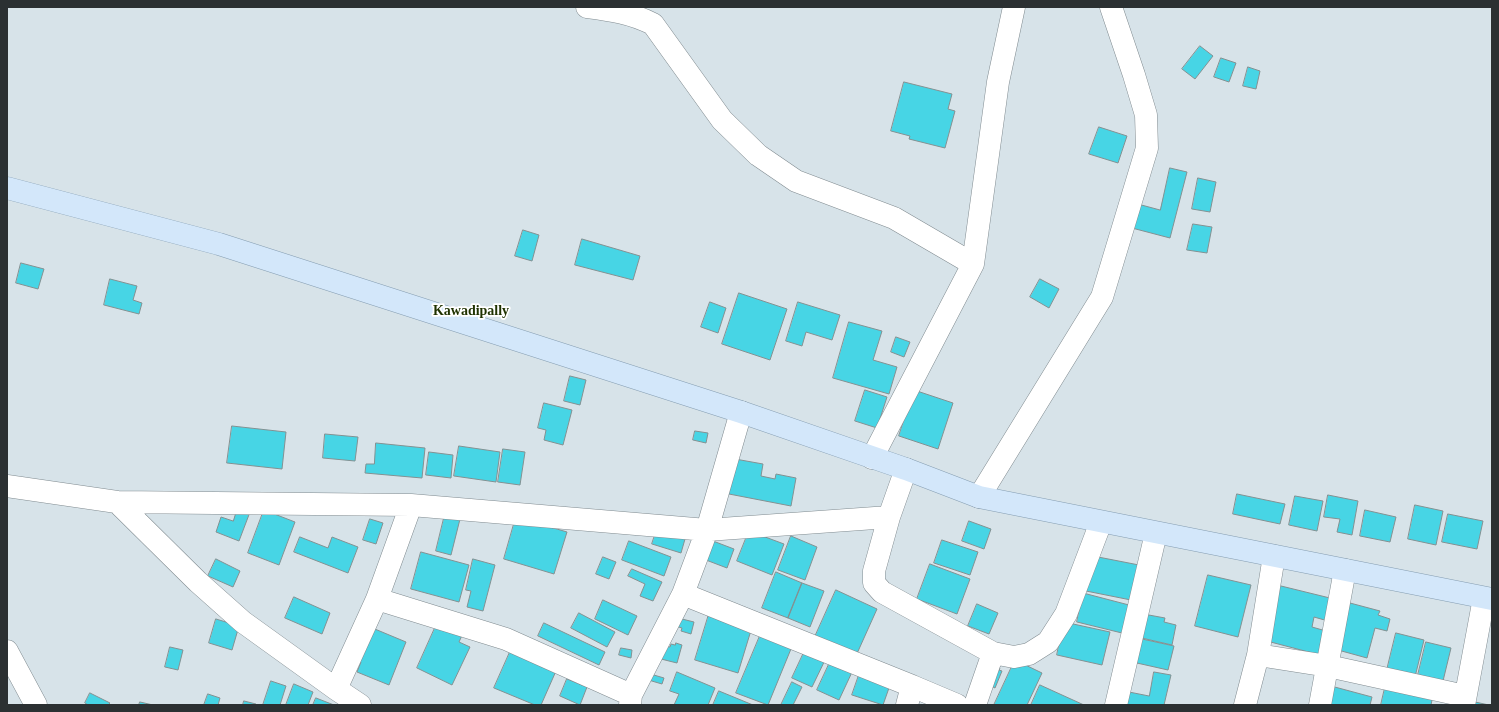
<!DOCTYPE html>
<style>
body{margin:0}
#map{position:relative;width:1499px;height:712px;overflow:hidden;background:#d7e3e9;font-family:"Times New Roman",serif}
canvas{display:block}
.frame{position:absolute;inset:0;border:8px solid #2b3032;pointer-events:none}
</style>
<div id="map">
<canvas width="1499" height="712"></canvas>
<div class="frame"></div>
</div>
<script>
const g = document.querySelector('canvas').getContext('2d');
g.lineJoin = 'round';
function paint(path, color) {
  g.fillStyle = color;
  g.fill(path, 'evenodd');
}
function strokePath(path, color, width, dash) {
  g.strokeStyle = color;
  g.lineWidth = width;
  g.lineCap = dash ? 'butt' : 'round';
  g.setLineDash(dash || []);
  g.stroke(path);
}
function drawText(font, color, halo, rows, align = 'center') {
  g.font = font + ' "Times New Roman",serif';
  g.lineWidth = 3.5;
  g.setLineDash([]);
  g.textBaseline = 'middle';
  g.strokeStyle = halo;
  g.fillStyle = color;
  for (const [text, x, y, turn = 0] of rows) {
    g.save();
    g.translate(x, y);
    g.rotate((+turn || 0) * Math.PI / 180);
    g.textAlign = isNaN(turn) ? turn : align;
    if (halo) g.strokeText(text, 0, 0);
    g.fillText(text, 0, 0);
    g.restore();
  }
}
const building = new Path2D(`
 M 1200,46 L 1213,56 L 1195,79 L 1182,69 Z
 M 1221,58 L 1236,63 L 1229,82 L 1214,77 Z
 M 1248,67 L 1260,71 L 1256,89 L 1243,86 Z
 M 904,82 L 952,94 L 948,109 L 955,111 L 945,148 L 909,139 L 910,136 L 891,131 Z
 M 1099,127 L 1127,136 L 1118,163 L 1089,154 Z
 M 1170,168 L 1187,172 L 1170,238 L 1132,228 L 1134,203 L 1160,210 Z
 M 1198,178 L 1216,182 L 1210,212 L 1192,209 Z
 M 1193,224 L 1212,227 L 1207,253 L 1187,250 Z
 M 523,230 L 539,235 L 532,261 L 515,256 Z
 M 582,239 L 640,256 L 633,280 L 575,265 Z
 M 21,263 L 44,269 L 38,289 L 16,283 Z
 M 110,279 L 137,286 L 133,300 L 142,303 L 139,314 L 104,305 Z
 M 1040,279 L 1059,289 L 1049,308 L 1030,297 Z
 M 739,293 L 787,309 L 770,360 L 722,344 Z
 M 710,302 L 726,308 L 718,333 L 701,327 Z
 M 798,302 L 840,315 L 832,340 L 806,332 L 802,346 L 786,341 Z
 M 849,322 L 882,331 L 873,360 L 897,367 L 889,394 L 833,378 Z
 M 896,337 L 910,342 L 904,357 L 891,352 Z
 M 570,376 L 586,380 L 580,405 L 564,401 Z
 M 865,390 L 887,397 L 877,428 L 855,421 Z
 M 914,390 L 953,403 L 938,449 L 899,436 Z
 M 544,403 L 572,410 L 563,445 L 544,440 L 546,430 L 538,428 Z
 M 232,426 L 286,432 L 282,469 L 227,463 Z
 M 695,431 L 708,433 L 706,443 L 693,440 Z
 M 325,434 L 358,437 L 355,461 L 323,458 Z
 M 376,443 L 425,448 L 422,478 L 365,473 L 366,464 L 374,464 Z
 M 459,446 L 500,452 L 496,482 L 454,476 Z
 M 503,449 L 525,452 L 520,485 L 498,482 Z
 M 429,452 L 453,455 L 451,478 L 426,475 Z
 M 735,459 L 763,464 L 761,476 L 775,479 L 776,474 L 796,478 L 791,506 L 729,494 Z
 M 1237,494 L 1285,504 L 1280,524 L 1233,514 Z
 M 1328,495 L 1358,501 L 1352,535 L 1337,532 L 1340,519 L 1324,517 Z
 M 1295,496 L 1323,501 L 1317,531 L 1289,525 Z
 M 1415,505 L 1443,511 L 1436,545 L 1408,539 Z
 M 238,507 L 250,512 L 239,541 L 216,532 L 221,517 L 233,521 Z
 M 264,510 L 295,522 L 279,565 L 248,553 Z
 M 1365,510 L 1396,517 L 1390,542 L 1360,536 Z
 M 445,514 L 460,519 L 451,555 L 436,551 Z
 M 1448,514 L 1483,521 L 1477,549 L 1442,542 Z
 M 516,517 L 567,532 L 554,574 L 504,559 Z
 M 370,519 L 383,523 L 376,544 L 363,540 Z
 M 969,521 L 991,529 L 984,549 L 962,541 Z
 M 657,529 L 685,539 L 681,553 L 652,544 Z
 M 749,531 L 784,544 L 772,575 L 737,561 Z
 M 791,536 L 817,547 L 805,580 L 778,570 Z
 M 300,537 L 328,548 L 332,537 L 358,547 L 348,573 L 294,552 Z
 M 942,540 L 978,552 L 970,575 L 934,563 Z
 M 629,541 L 671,557 L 664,576 L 622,560 Z
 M 713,541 L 734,549 L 727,568 L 706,560 Z
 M 421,552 L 469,565 L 459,602 L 411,589 Z
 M 1093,556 L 1139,565 L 1131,600 L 1086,591 Z
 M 603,557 L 616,562 L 609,579 L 596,574 Z
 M 216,559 L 240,571 L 233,587 L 208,576 Z
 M 473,559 L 495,565 L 483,611 L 467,607 L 471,591 L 466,590 Z
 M 930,564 L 970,579 L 957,614 L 917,599 Z
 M 632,569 L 662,582 L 653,601 L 640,596 L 645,584 L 628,576 Z
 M 776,572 L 802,583 L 788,618 L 762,608 Z
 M 1208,575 L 1251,585 L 1238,637 L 1195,626 Z
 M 802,583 L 824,591 L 810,627 L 788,618 Z
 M 1277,585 L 1334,599 L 1328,621 L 1314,617 L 1312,627 L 1326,631 L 1320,655 L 1263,640 Z
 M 836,590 L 877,609 L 855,658 L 814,639 Z
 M 1083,593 L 1129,605 L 1122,633 L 1077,622 Z
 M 294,597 L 330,613 L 322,634 L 285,618 Z
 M 603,600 L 637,616 L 628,635 L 595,619 Z
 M 1350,603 L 1380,611 L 1378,615 L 1390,619 L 1387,631 L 1375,628 L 1367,658 L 1338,650 Z
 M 977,604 L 998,613 L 989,634 L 968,626 Z
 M 579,613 L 615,632 L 607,647 L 571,628 Z
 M 1138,613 L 1165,618 L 1164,622 L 1176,625 L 1172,645 L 1133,636 Z
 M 709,614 L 752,627 L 738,673 L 695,660 Z
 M 674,617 L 694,622 L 691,634 L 681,631 L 682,628 L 672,625 Z
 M 216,619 L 239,626 L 232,650 L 209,643 Z
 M 439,619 L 464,631 L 459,642 L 470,647 L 452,685 L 417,668 Z
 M 1064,622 L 1110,632 L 1102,665 L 1057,655 Z
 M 544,623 L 605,652 L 599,665 L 538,636 Z
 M 370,627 L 406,642 L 389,685 L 357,672 L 361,662 L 357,660 Z
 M 762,631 L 793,644 L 768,705 L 736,693 Z
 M 1396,633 L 1424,640 L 1415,677 L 1387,670 Z
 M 1133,637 L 1174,646 L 1168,670 L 1128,661 Z
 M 1426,642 L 1451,648 L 1443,681 L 1418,675 Z
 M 676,643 L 682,645 L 677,663 L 661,659 L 665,646 L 670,647 L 671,644 L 675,645 Z
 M 807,646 L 827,656 L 812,687 L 792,678 Z
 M 170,647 L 183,650 L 178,670 L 165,667 Z
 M 621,648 L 632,650 L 631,658 L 619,655 Z
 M 510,652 L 556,671 L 541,705 L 535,705 L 494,688 Z
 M 831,660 L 853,670 L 839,700 L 817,690 Z
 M 1015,660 L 1042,673 L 1027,705 L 994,705 Z
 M 995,666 L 1000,668 L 999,670 L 1002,671 L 995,688 L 987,684 Z
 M 677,672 L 715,688 L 708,705 L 674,705 L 679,694 L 670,691 Z
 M 1154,672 L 1171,675 L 1164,705 L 1121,705 L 1124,691 L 1149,696 Z
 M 647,673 L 664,678 L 662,684 L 645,679 Z
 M 859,675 L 890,685 L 883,705 L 852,695 Z
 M 567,679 L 587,687 L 580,705 L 560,696 Z
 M 1387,679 L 1434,690 L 1431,705 L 1381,705 Z
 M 271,681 L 286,686 L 280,705 L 263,705 Z
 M 792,682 L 802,687 L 793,705 L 781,705 Z
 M 294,684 L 313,692 L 308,705 L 286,705 Z
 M 1040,685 L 1084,705 L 1031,705 Z
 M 1331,686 L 1372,697 L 1370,705 L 1326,705 Z
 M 719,691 L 753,705 L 713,705 Z
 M 90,693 L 110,703 L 108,705 L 88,705 L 85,703 Z
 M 208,694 L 220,698 L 218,705 L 204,705 Z
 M 316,698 L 334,705 L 313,705 Z
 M 244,701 L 256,704 L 255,705 L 243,705 Z
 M 140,702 L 153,705 L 139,705 Z
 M 1475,702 L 1489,705 L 1474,705 Z`);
paint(building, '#47d5e5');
strokePath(building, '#839192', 1);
const minor = new Path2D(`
 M 587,7 C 611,10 631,13 653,24 L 722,120 L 758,155 L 796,181 L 894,218 L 973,264
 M 872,458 L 973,264 L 998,82 L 1014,7
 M 906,469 L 889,517 L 874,571 L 874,583 L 882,592 L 993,653
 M 7,486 L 117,502 L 198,582 L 243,622 L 336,689 L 360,705
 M 979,497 L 1102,297 L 1147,148 L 1146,115 L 1134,75 L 1111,7
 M 117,502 L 411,505 L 707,530 L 889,517
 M 683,594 L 912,686
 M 377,599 L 506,639 L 631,695
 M 7,651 L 36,705
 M 1258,655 L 1328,666 L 1465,696
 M 336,689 L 377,599 L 411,505
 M 630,705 L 631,695 L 683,594 L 707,530 L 741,412
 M 907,705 L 912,686 L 957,705
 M 975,705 L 993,653 L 1014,657 L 1029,654 L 1048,642 L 1066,614 L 1101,522
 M 1116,705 L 1156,533
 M 1245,705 L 1258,655 L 1274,556
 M 1320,705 L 1345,570
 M 1464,705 L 1484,598`);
const major = new Path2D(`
 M 7,188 L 219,244 L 741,412 L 906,469 L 979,497 L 1492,599`);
strokePath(minor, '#808b90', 23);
strokePath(major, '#859db1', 23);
strokePath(minor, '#fff', 22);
strokePath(major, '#d3e7fa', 22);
drawText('bold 14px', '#1f3200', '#fff', [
 ["Kawadipally",471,311]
]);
</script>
